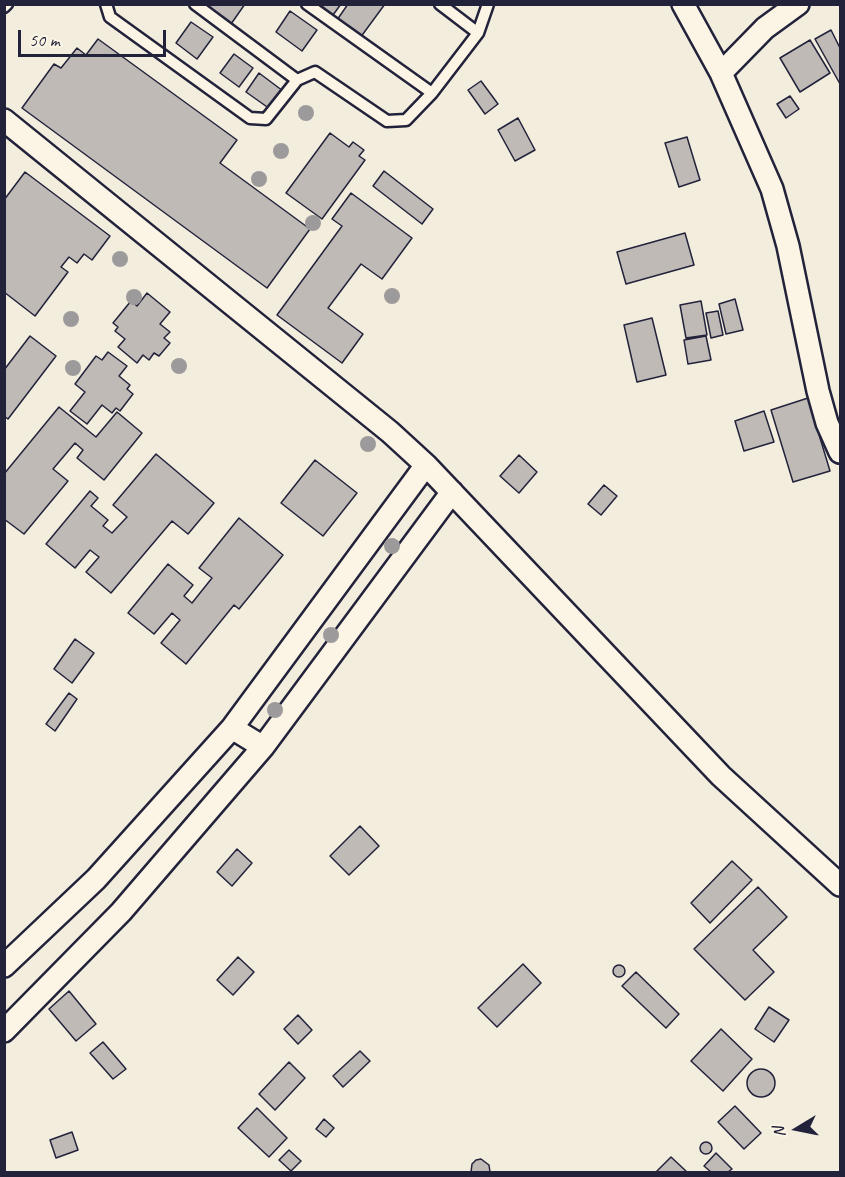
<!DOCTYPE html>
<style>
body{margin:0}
#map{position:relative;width:845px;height:1177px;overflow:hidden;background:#f3edde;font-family:Caveat,sans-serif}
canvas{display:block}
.frame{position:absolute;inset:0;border:6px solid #22223b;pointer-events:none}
.north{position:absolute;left:767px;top:1099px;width:60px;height:60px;-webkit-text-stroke:4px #fcf5e5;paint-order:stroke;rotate:260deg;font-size:16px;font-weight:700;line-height:24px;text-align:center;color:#22223b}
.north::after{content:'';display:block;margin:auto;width:21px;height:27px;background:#22223b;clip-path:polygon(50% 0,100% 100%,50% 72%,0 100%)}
.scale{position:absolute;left:18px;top:30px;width:148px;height:27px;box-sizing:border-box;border:3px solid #22223b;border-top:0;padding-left:8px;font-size:18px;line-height:21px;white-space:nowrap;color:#22223b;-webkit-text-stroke:4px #fcf5e5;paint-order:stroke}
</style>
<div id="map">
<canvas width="845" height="1177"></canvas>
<div class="frame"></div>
<div class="north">N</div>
<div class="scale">50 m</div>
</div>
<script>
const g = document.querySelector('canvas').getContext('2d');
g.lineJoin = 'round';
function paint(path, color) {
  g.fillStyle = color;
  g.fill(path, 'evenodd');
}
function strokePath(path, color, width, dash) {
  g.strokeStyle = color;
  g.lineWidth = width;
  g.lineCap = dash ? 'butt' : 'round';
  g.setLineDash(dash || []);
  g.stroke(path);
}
const building = new Path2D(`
 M 204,4 L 245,4 L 231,24 Z
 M 319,4 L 341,4 L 333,15 Z
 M 348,4 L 385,4 L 360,38 L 337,20 Z
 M 290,11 L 317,30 L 302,51 L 276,32 Z
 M 191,22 L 213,37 L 197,59 L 176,43 Z
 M 831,30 L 840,48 L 840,84 L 815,39 Z
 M 98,39 L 237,140 L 220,163 L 310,229 L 267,288 L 22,108 L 54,64 L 61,68 L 77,48 L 86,55 Z
 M 810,40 L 830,73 L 800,92 L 780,58 Z
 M 234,54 L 253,68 L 239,87 L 220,73 Z
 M 259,73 L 283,91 L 270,109 L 246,92 Z
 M 481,81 L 498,104 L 485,114 L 468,90 Z
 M 790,96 L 799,109 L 786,118 L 777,104 Z
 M 518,118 L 535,150 L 515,161 L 498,130 Z
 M 330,133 L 349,147 L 353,142 L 364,150 L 359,156 L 365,160 L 322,219 L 286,193 Z
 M 687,137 L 700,180 L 679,187 L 665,143 Z
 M 384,171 L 433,209 L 422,224 L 373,186 Z
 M 25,172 L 110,236 L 92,260 L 84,254 L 77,263 L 69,257 L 61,267 L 68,272 L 35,316 L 4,292 L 4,200 Z
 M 351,193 L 412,238 L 382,279 L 361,264 L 328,308 L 363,334 L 342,363 L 277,315 L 342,226 L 332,219 Z
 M 685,233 L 694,265 L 626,284 L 617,252 Z
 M 147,293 L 170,312 L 160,324 L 170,332 L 164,338 L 170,343 L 159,356 L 154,353 L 149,360 L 143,355 L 137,363 L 118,347 L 125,339 L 115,331 L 118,327 L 113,323 L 131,301 L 137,306 Z
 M 735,299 L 743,330 L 726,334 L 719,304 Z
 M 701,301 L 707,335 L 686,338 L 680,305 Z
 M 718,311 L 723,335 L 711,338 L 706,313 Z
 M 652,318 L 666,375 L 637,382 L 624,325 Z
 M 30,336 L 56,356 L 8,419 L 4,416 L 4,370 Z
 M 706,336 L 711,360 L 688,364 L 684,340 Z
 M 108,352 L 127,366 L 119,376 L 130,385 L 127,389 L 133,394 L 120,411 L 116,408 L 112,413 L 102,405 L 87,424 L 70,411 L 85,392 L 75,384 L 96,356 L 102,360 Z
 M 808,398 L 830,471 L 793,482 L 771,410 Z
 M 59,407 L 96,437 L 117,412 L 142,433 L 104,480 L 77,458 L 83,450 L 75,443 L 53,469 L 68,481 L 24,534 L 4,519 L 4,474 Z
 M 764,411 L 774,442 L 744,451 L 735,421 Z
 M 156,454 L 214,503 L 188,534 L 172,521 L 111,593 L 86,572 L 99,557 L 90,550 L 75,568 L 46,544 L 90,491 L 98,498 L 91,506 L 108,520 L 103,526 L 112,533 L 127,517 L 113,505 Z
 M 519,455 L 537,472 L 519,493 L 500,476 Z
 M 315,460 L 357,493 L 323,536 L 281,503 Z
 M 604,485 L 617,496 L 601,515 L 588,504 Z
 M 239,518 L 283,555 L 239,609 L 234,605 L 186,664 L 161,643 L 180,620 L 172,613 L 154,634 L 128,613 L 168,564 L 193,585 L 184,596 L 192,603 L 212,578 L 199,568 Z
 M 75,639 L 94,653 L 72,683 L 54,669 Z
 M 69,693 L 77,699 L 55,731 L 46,724 Z
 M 360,826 L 379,846 L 349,875 L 330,856 Z
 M 237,849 L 252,863 L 232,886 L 217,872 Z
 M 732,861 L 752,880 L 710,923 L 691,903 Z
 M 758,887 L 787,917 L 753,950 L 774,972 L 745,1000 L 694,949 Z
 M 238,957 L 254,972 L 233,995 L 217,980 Z
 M 523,964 L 541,983 L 497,1027 L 478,1008 Z
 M613 971a6 6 0 1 1 12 0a6 6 0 1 1-12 0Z
 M 636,972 L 679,1014 L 666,1028 L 622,986 Z
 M 69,991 L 96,1024 L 76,1041 L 49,1009 Z
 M 769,1007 L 789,1020 L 774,1042 L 755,1029 Z
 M 298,1015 L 312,1030 L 298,1044 L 284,1029 Z
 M 721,1029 L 752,1059 L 723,1091 L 691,1061 Z
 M 103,1042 L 126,1069 L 113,1079 L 90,1053 Z
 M 360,1051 L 370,1061 L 343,1087 L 333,1076 Z
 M 289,1062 L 305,1078 L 275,1110 L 259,1094 Z
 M747 1083a14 14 0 1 1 28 0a14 14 0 1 1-28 0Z
 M 735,1106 L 761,1133 L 744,1149 L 718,1122 Z
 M 257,1108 L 287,1138 L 269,1157 L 238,1128 Z
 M 324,1119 L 334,1128 L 326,1137 L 316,1129 Z
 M 72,1132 L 78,1150 L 56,1158 L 50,1140 Z
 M700 1148a6 6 0 1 1 12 0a6 6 0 1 1-12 0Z
 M 289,1150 L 301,1161 L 291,1171 L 279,1160 Z
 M 716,1153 L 732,1169 L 728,1172 L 711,1172 L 704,1166 Z
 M 671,1157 L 687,1172 L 656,1172 Z
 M 481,1159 L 489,1165 L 490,1172 L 471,1172 L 472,1164 L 476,1160 Z`);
paint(building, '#bfbab6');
strokePath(building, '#22223b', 1.5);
const service = new Path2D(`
 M 106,4 L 110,17 L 250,118 L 266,119 L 297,80 L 315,72 L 387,121 L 406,120 L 432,93 L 478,33 L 488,4
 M 195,4 L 297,80
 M 307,4 L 432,93
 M 440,4 L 478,33
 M 4,7 L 7,4`);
const minor = new Path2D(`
 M 683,4 L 721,73 L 772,189 L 788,246 L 818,391 L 827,423 L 840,452
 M 721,73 L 765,28 L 798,4
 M 4,120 L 390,432 L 426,465 L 721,776 L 840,885
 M 232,728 L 263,747
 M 4,966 L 96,879 L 232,728 L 426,465
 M 4,1031 L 121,912 L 263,747 L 452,492`);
strokePath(service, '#22223b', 15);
strokePath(minor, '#22223b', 26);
strokePath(service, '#fcf5e5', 10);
strokePath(minor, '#fcf5e5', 21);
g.fillStyle = '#9d9a9b';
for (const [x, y] of [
 [306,113],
 [281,151],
 [259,179],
 [313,223],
 [120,259],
 [392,296],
 [134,297],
 [71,319],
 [179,366],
 [73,368],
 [368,444],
 [392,546],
 [331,635],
 [275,710]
]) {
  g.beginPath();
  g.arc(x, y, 8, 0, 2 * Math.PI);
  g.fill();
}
</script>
